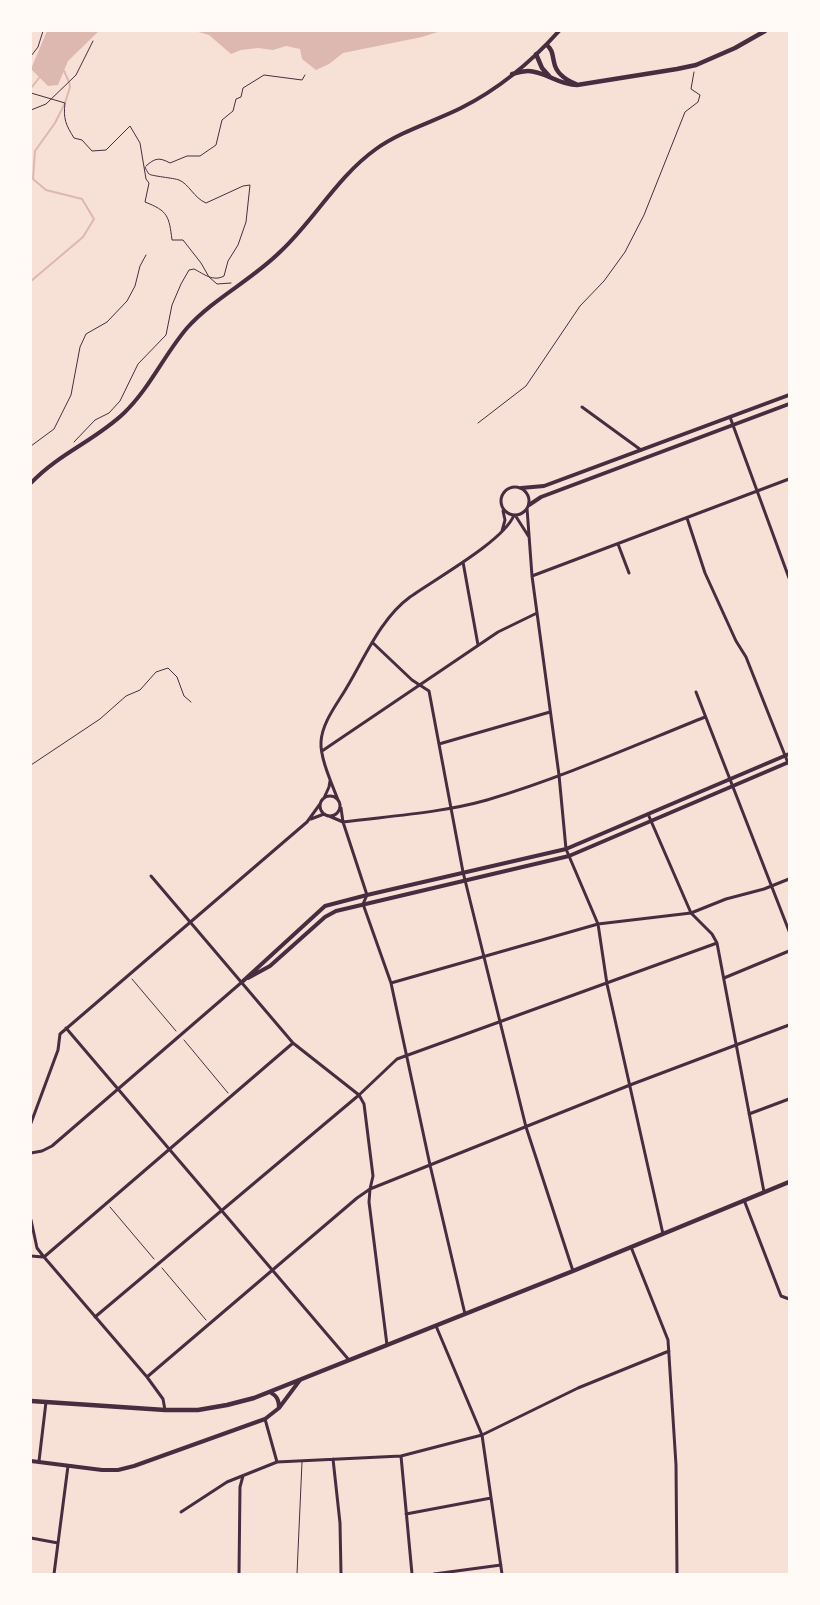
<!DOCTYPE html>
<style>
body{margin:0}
#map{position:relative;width:820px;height:1605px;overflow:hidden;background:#f7e1d7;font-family:"Sofia Sans Condensed",sans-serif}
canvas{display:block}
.frame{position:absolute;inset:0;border:32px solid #fffaf5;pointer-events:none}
</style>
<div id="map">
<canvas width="820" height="1605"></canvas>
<div class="frame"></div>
</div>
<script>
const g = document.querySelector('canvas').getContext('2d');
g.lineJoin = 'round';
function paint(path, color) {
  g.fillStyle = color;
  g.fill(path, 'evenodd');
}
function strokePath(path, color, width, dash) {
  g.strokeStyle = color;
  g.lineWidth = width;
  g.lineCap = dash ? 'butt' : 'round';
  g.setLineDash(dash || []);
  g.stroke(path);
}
paint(new Path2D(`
 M 47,31 L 99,31 L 68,61 L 58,85 L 48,86 L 31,69 Z
 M 195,31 L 441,31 L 422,37 L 343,53 L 329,64 L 316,70 L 302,59 L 300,49 L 286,46 L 273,50 L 258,48 L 241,50 L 231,54 L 209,35 Z`), '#dcb8b0');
strokePath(new Path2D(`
 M 31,88 L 39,78
 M 31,281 L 83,237 L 94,219 L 82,199 L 46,190 L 33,179 L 35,151 L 55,123 L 65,103 L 70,87 L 69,82 L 64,71`), '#dcb8b0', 2);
strokePath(new Path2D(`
 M 31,56 L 38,47 L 43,31
 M 31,93 L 65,103 C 63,119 66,125 74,138 L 82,140 L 92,151 L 106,150 L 130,126 L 140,143 L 146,179 L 149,183 L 145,202 C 168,211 169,216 172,240 L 183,240 L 201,263 L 209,277 L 217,284 L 231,283
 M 31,110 L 46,104 L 76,75 L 93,41
 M 146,166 C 155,158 159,157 170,163 L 187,156 L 200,156 L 216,145 L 222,120 L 233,111 L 236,99 L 241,97 L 243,88 L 264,75 L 302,80 L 305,75
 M 478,423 L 526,386 L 580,306 L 604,281 L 625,252 L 644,215 L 685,112 L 698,102 L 700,95 L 691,89 L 694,72
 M 74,442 L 95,420 L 109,413 L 120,401 L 138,364 L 166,335 L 172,305 L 181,284 L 189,270 L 194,269 C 204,274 213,282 224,276 L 228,261 L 238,245 L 246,222 L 250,185 L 243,186 L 206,203 C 194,198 189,184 179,180 C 174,178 151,176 149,174 C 148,173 145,168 145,167
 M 31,446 L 54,429 L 71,395 L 80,347 L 86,334 L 107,322 L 127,301 L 135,286 L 140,266 L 146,255
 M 31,765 L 100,719 L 126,696 L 140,690 L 156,672 L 168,668 L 177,677 L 184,696 L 191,702
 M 132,979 L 176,1031
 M 184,1040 L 228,1093
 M 110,1207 L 154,1259
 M 162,1268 L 206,1320`), '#4a2c40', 1);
strokePath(new Path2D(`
 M 297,1574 L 302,1462`), '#4a2c40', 1);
strokePath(new Path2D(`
 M 582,407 L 641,450
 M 730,417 L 789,578
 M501 501a14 14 0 1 1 28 0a14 14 0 1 1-28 0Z
 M 527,508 L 532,576 L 559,775 L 566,849 L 598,924 L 607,984 L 663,1234
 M 515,515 L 529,537
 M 687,518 L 705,573 L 736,641 L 746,657 L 788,763
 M 502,531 L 505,520 L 503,511
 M 618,544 L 629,573
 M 463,562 L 478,645
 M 532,576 L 789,479
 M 373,643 L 412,680 L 429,691 L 463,872 L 526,1127 L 573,1271
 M 696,692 L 789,931
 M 439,744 L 550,712
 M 322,751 L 498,632 L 537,613
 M320 806a10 10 0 1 1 20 0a10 10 0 1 1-20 0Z
 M 324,798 L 329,787 L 330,781
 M 338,800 C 332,784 320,758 321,742 C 322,722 338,703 347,687 C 365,657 381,618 410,597 C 435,579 504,541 514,515
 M 341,808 L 343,822 L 367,895 L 363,904 L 391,983 L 430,1165 L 465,1314
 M 648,814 L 691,913 L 712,934 L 717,943 L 764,1192
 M 329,816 L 343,822 C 390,816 441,813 487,800 C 561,778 633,746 705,717
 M 311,819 L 324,814
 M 151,876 L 293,1043 L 359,1095 L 364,1104 L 373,1176 L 370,1189 L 369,1202 L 387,1345
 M 724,978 L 789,951
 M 391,983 L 598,924 L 691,913 L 726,899 L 764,889 L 789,879
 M 66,1028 L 349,1360
 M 749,1114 L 789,1099
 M 31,1123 L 58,1050 L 60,1034 L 307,822 L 320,804
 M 31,1153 L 42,1151 L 52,1146 L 242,982
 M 744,1200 L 781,1296 L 789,1299
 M 31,1220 L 37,1248 L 44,1257 L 147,1377 L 163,1399 L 165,1410
 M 631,1247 L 668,1340 L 676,1465 L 677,1574
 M 31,1256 L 43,1257
 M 44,1257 L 293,1043
 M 95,1317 L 359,1095 L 397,1059 L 717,943
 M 436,1326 L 482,1435 L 502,1574
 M 147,1377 L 357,1198 L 370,1189 L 630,1085 L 789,1025
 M 265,1419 L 277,1462
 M 401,1456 L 412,1574
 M 333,1459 L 340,1523 L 341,1574
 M 39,1461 L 46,1402
 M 181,1512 L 227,1482 L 277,1462 L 401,1456 L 482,1435 L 578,1388 L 669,1351
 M 406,1514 L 491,1498
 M 31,1538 L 58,1543
 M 54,1574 L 68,1466
 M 239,1574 L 240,1487 L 243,1476
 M 434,1574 L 501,1565`), '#4a2c40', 3);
strokePath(new Path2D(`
 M 521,488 L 544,486 L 789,395
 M 529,505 L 541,497 L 789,404
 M 270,1392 C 277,1396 279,1400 279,1408
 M 31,1461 L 102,1470 L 118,1470 L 134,1466 L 265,1419 L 279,1408 L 300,1380`), '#4a2c40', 4);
strokePath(new Path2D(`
 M 31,483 C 58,454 96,440 124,413 C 150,388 164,355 187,328 C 214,298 252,280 281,251 C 315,219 337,177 376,149 C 401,131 433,122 461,108 C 497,90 532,61 559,31
 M 248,978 L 270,966 L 325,917 L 336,911 L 569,856 L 789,762
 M 242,982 L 325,906 L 367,895 L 566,849 L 789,754`), '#4a2c40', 4);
strokePath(new Path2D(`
 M 547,45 C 553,51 552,54 554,62 C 556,74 566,80 576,84
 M 536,54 L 542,68 L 550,77
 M 512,74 C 517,73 523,71 528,71 C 545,71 558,85 577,85 L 677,69 L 696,65 L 735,48 L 765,31
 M 31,1401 L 165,1410 L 198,1410 L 227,1405 L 254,1398 L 573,1271 L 789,1182`), '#4a2c40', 4.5);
</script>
